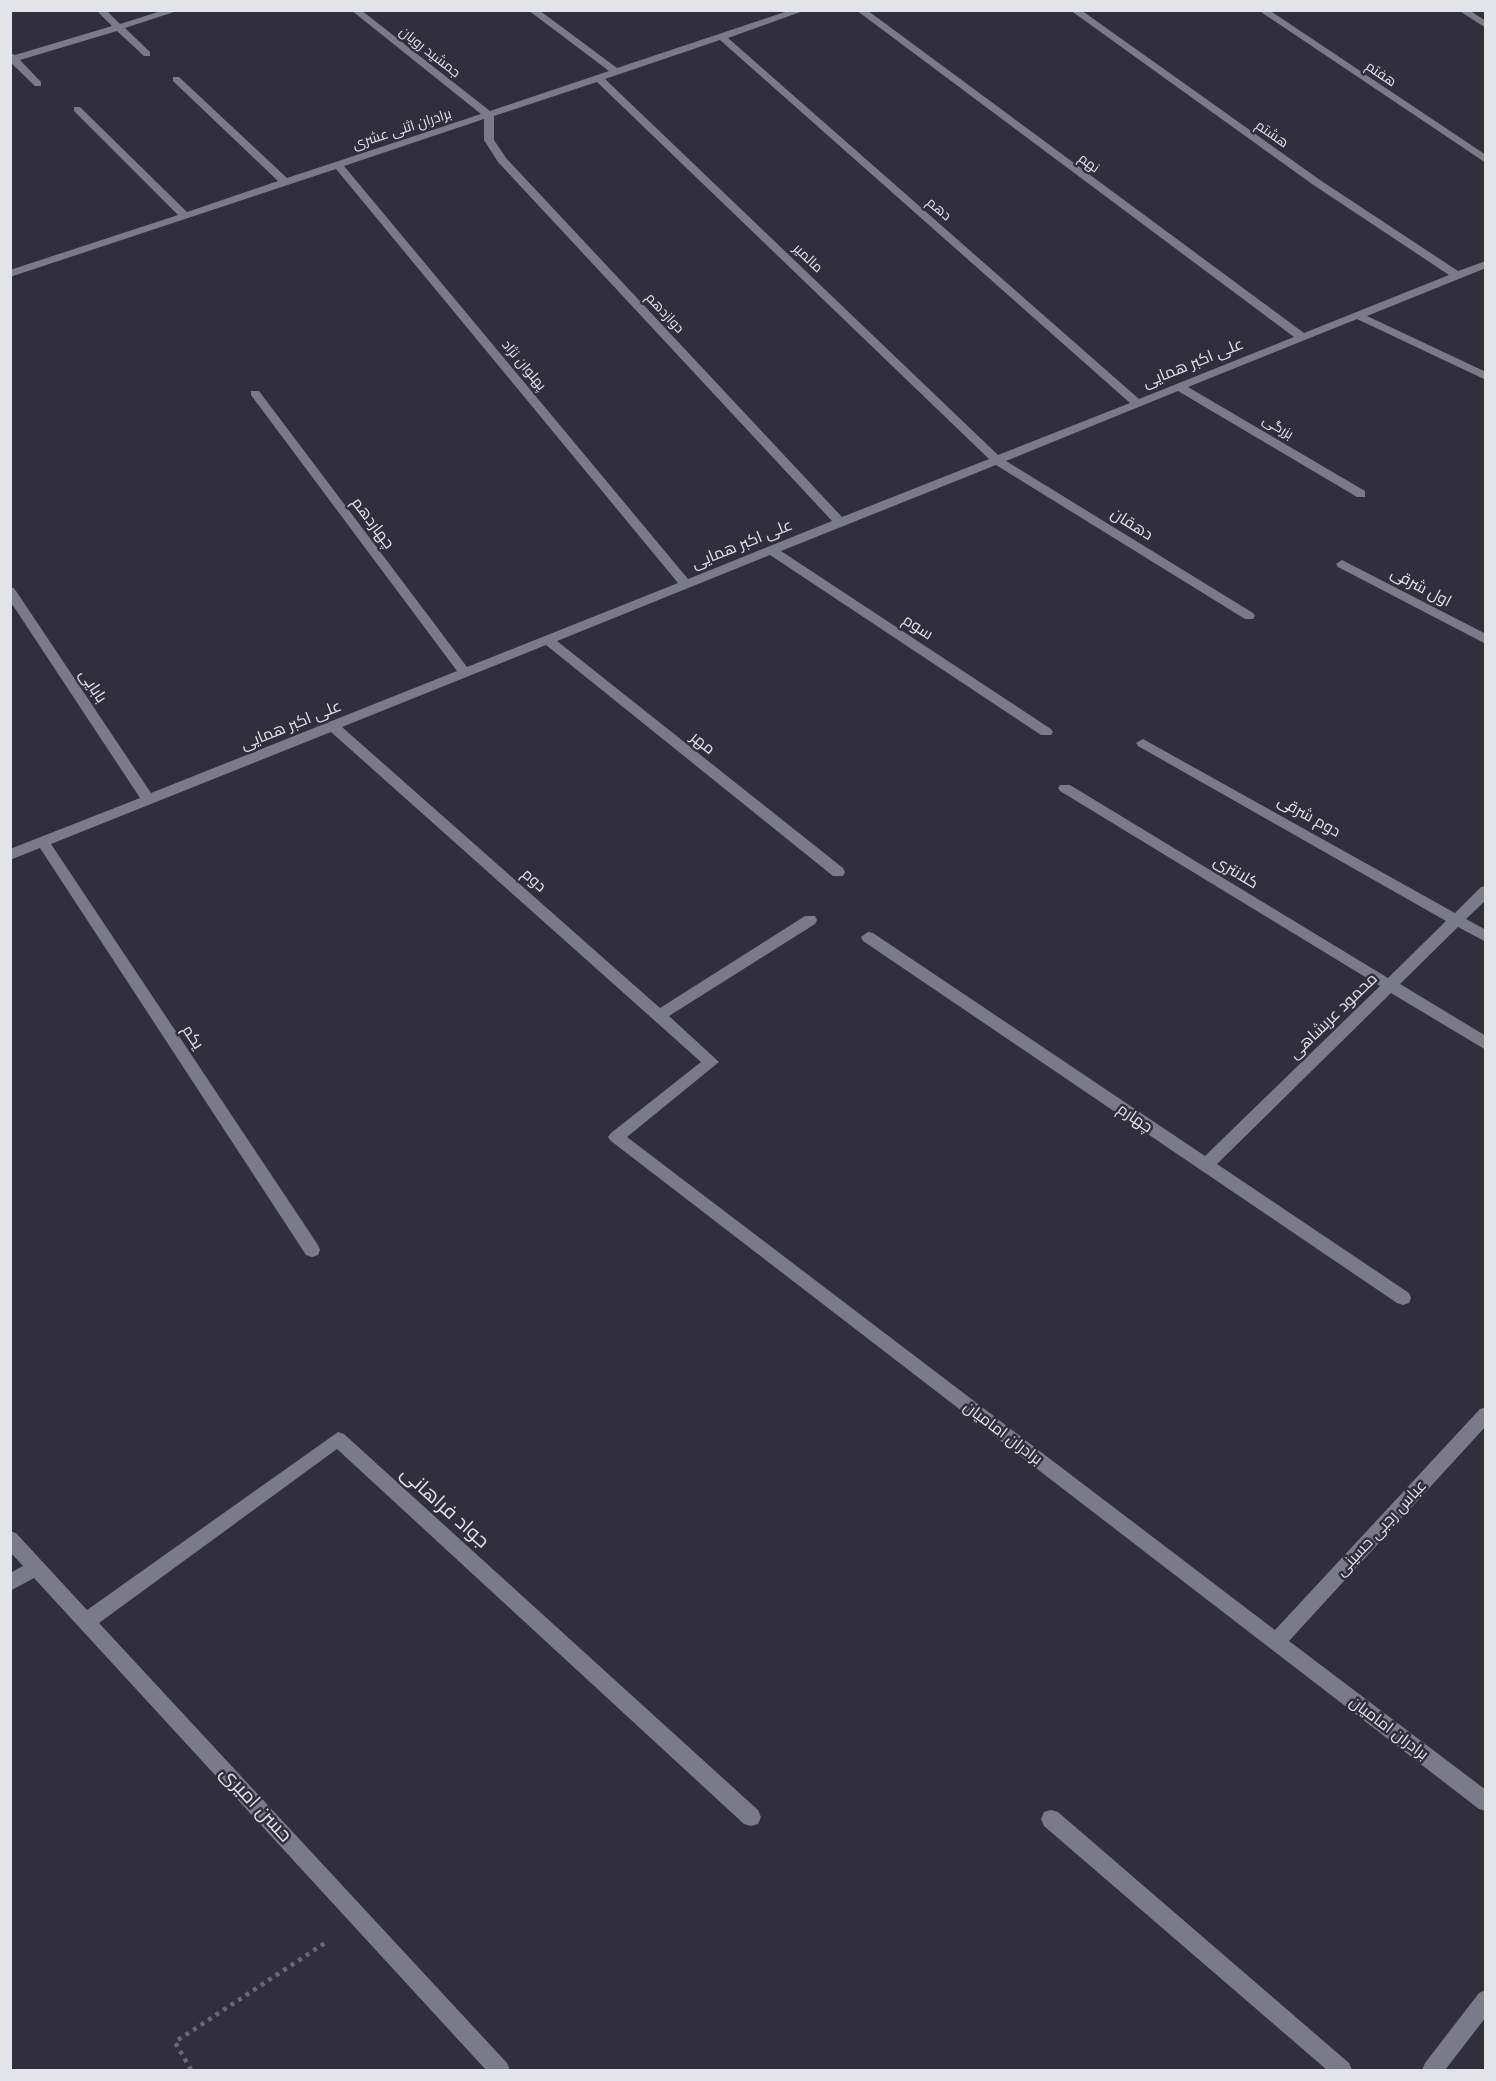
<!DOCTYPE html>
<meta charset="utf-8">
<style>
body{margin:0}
#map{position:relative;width:1496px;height:2081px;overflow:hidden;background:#302f3b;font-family:"Golos Text",sans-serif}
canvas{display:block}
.frame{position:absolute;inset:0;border:12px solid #e3e3ea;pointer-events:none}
</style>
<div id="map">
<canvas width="1496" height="2081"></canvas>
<div class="frame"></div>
</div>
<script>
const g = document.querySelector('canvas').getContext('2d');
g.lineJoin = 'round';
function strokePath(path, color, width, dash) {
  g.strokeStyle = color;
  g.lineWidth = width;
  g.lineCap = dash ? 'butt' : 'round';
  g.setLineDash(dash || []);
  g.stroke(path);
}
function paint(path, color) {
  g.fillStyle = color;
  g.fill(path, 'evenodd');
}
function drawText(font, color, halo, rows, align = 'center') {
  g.font = font + ' "Golos Text",Cairo,sans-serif';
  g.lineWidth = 5;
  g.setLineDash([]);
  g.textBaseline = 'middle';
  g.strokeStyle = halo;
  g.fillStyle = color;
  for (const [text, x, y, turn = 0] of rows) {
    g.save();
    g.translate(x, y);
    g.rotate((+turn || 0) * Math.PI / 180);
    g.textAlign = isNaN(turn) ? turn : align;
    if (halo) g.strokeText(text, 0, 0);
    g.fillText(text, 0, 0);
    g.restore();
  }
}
strokePath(new Path2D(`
 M 191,2070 L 175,2042 L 328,1941`), '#696873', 4.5, [4, 5]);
paint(new Path2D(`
 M 96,10 L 106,10 L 120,24 L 164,10 L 180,10 L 125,28 L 150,52 L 150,56 L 144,56 L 117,31 L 20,60 L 41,82 L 41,86 L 35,86 L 10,62 L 10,53 L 15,55 L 112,26 Z
 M 351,10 L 361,10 L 490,111 L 609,71 L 528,10 L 539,10 L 617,68 L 791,10 L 806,10 L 728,38 L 1139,399 L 1294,337 L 856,10 L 867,10 L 1304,333 L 1449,275 L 1312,184 L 1070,10 L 1081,10 L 1320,180 L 1458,271 L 1486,261 L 1486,268 L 1367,316 L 1486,372 L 1486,380 L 1357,319 L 1188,387 L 1365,491 L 1365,497 L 1357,497 L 1178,391 L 1006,461 L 1253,613 L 1255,616 L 1253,619 L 1245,619 L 996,465 L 781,551 L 1051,729 L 1053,732 L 1051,735 L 1041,735 L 770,555 L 557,641 L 843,868 L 845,872 L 843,876 L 833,876 L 546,645 L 342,727 L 660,1008 L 805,916 L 815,916 L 817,920 L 815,924 L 669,1016 L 719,1062 L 627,1137 L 1275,1630 L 1480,1409 L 1486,1407 L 1486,1426 L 1289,1641 L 1486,1790 L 1486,1811 L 1479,1809 L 611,1141 L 608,1137 L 611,1133 L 701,1062 L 331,732 L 51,844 L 318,1245 L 320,1250 L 318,1255 L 312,1257 L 306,1255 L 40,848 L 10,860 L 10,849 L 140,798 L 10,601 L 10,587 L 14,588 L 151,793 L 457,671 L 251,395 L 251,391 L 259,391 L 467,667 L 678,583 L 336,169 L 10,277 L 10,270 L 178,215 L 74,111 L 74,107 L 80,107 L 187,212 L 278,181 L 173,81 L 173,77 L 179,77 L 287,178 L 481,114 ZM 720,40 L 1130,403 L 998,455 L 605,79 ZM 597,82 L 989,459 L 842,517 L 506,158 L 494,140 L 494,116 ZM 484,119 L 484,140 L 498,162 L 832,521 L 688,579 L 344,166 Z
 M 1258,10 L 1269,10 L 1486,155 L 1486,163 Z
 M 1458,10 L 1469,10 L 1486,21 L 1486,28 Z
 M 1342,560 L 1486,634 L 1486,644 L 1338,567 L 1336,564 Z
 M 1143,739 L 1455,913 L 1481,887 L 1486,886 L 1486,900 L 1466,919 L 1486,930 L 1486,942 L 1458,927 L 1400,984 L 1486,1036 L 1486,1050 L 1391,993 L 1217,1164 L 1409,1293 L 1411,1298 L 1409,1303 L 1403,1305 L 1397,1303 L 863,941 L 861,937 L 868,932 L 873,933 L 1205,1156 L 1380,986 L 1060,791 L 1058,788 L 1060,785 L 1070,785 L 1388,978 L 1446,921 L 1138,746 L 1136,743 Z
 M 338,1432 L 344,1434 L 758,1810 L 761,1817 L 758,1824 L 751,1826 L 744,1824 L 337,1449 L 99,1623 L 507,2063 L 510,2070 L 486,2070 L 34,1578 L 10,1591 L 10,1573 L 23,1566 L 10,1552 L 10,1531 L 16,1533 L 87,1610 Z
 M 1051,1810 L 1058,1812 L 1349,2063 L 1352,2070 L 1327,2070 L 1044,1826 L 1041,1819 L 1044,1812 Z
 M 1486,1990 L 1486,2017 L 1445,2070 L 1422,2070 L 1425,2063 L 1479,1993 Z`), '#7b7a89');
drawText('14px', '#e3e3ea', '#302f3b', [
 ["جمشید رویان",430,52,38],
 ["هفتم",1381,74,34],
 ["برادران اثنی عشری",402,129,-18],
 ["هشتم",1272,134,35],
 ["نهم",1089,163,36],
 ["دهم",939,209,41],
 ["مالمیر",808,258,44],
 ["دوازدهم",665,313,47],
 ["پهلوان نژاد",524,365,50],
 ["بزرگی",1278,427,31]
]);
drawText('16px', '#e3e3ea', '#302f3b', [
 ["علی اکبر همایی",1193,363,-22],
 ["چهاردهم",373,523,53],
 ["دهقان",1132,524,32],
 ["علی اکبر همایی",742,544,-22],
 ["اول شرقی",1421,587,28],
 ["سوم",918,627,33],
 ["بابایی",93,686,56],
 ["علی اکبر همایی",291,725,-22],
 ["مهر",703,743,39],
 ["دوم شرقی",1309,816,29],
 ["کلانتری",1236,872,31],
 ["دوم",534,880,41],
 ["محمود عربشاهی",1333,1016,-44],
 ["یکم",193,1037,57],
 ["چهارم",1135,1118,34],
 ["برادران امامیان",1003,1433,37],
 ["عباس رجبی حسینی",1381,1528,-47],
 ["برادران امامیان",1389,1728,37]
]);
drawText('20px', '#e3e3ea', '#302f3b', [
 ["جواد فراهانی",445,1507,42],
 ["حسن امیری",256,1804,47]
]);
</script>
